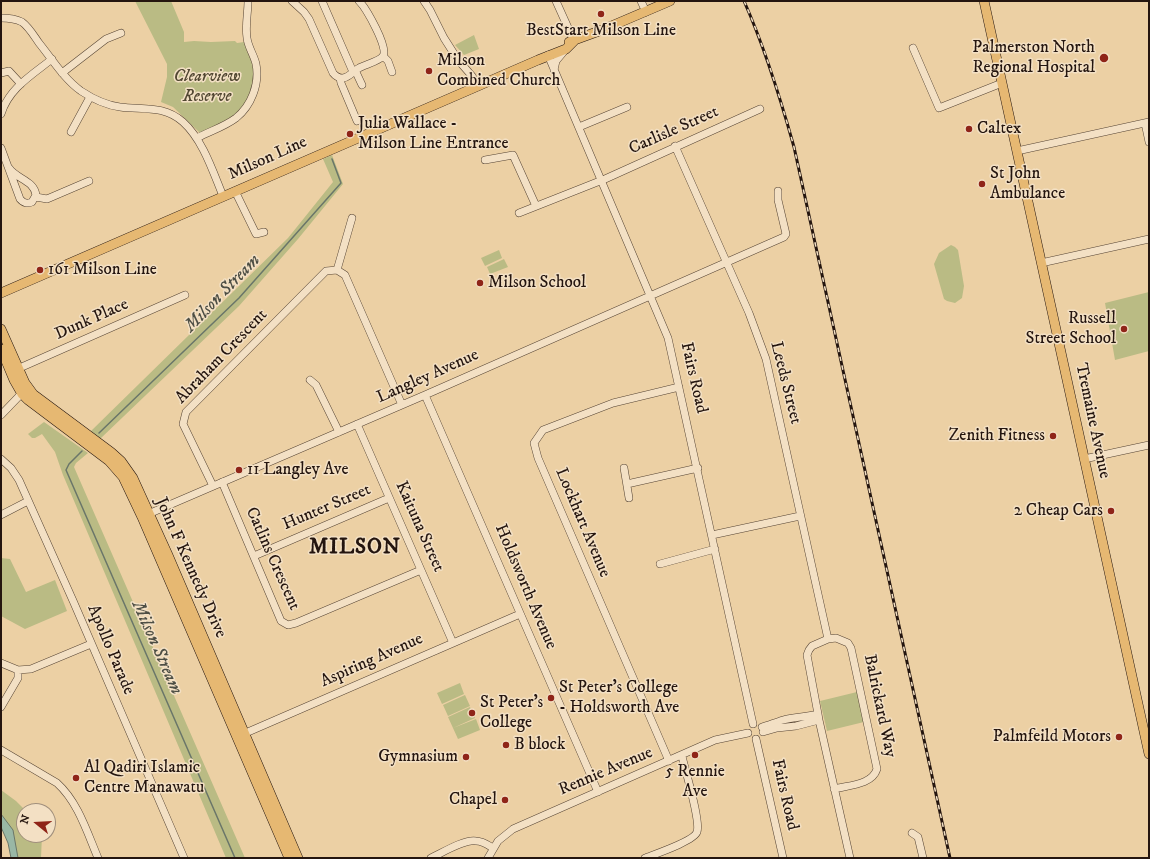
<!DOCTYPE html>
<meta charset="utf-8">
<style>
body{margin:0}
#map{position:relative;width:1150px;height:859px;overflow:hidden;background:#ecd0a4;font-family:"IM FELL DW Pica",serif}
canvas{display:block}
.frame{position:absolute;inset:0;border:2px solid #24150f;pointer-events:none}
.north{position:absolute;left:16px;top:803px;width:40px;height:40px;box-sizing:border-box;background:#f3e0c4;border:1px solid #a08f7c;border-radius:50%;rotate:288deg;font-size:11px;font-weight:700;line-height:16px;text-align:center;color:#24150f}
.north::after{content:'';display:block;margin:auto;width:14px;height:18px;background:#8f2418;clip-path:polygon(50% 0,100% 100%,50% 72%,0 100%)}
</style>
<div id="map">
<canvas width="1150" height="859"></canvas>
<div class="frame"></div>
<div class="north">N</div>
</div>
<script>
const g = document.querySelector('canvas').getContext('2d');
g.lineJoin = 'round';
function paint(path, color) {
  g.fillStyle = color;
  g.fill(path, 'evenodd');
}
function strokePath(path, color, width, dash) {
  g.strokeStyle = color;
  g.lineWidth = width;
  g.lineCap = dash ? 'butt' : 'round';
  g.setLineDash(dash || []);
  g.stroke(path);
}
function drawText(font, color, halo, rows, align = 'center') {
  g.font = font + ' "IM FELL DW Pica",serif';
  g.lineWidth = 3;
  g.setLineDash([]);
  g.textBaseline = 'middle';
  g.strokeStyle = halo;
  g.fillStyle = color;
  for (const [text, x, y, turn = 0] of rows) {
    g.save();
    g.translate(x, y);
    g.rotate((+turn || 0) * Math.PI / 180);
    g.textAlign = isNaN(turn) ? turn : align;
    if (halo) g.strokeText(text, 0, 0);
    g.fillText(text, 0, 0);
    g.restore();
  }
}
paint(new Path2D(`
 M 135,1 L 171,1 L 184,32 L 184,42 L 194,41 L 211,42 L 235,41 L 237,43 L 244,42 C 247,49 250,56 252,63 C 257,83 248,106 231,118 C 222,124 210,128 200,133 L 173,107 L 161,102 L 167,77 L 167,64 Z
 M 474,35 L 479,49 L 464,55 L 455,45 Z
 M 332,155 L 343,184 L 298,239 L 239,306 L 100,439 L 91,431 L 288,238 L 333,182 L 323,159 Z
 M 951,245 L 955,247 L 958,250 L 964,286 L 962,298 L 955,303 L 947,301 L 944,299 L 934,264 L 939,253 Z
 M 499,250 L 502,258 L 485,266 L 481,258 Z
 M 504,259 L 508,267 L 490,274 L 487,267 Z
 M 1149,292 L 1149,351 L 1115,360 L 1105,303 Z
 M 44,422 L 88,453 L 76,463 L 74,467 L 245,858 L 226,858 L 63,475 L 55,452 L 42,434 L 35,438 L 32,438 L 28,434 Z
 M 1,558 L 10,559 L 26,592 L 55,580 L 67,611 L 25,629 L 1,616 Z
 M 460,683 L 464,694 L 442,704 L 437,693 Z
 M 857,692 L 864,722 L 827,731 L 820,701 Z
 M 465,695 L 470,706 L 448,716 L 443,705 Z
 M 470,707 L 475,718 L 453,728 L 448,717 Z
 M 476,719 L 480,730 L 458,739 L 453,728 Z
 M 1,790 L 16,801 L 26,811 L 24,811 L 24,835 L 42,835 L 41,858 L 15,858 L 1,816 Z`), '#babb84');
const water = new Path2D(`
 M 1,814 L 13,830 L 18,858 L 11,858 L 8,843 L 1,827 Z`);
paint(water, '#99b7a5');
strokePath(water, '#6a7669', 1);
strokePath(new Path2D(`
 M 99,433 L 239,298 L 341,183 L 332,159
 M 82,451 L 69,464 L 66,470 L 235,858`), '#6a7669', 1.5);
const minor = new Path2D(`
 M 292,1 L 304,12 L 309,19 L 333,73 C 336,77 339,78 343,78 C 350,77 353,71 359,68 C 364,65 380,61 383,56 C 389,48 366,8 359,1
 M 322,1 L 353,72
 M 424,1 L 430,10 L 444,38 L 458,60 L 472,76 L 477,85
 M 556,1 L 574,41
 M 641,1 L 646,12
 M 1,18 C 7,18 16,19 22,22 C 29,27 34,36 39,43 C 52,59 64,79 81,91 C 93,99 105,105 120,107 C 143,110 164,105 183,122 C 203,140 213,172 223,196
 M 913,48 L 939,108 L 1002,83
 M 548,55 L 668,338 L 753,724
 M 383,56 L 388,61 L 392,72
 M 355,70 L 362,85
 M 554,70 L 556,61 L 566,49
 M 1,73 L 9,71 L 21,84
 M 62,73 L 106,39 L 121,33
 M 340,78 L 341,83 L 357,121
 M 1,114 C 9,88 32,75 52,59
 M 1145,123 L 1149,142
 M 579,127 L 627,107
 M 71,132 L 90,97
 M 197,138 C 210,131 224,127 236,118 C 251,106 260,84 256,64 C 254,55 248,47 247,38 C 245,26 248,13 248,1
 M 675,146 L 749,313 L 766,359 L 828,639
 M 1,148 L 20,199 C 23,203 28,204 32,202 L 36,195 C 34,180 16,179 9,168
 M 1017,151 L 1149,122
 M 485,160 L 513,155 L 536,206
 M 235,191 L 256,234 L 264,232
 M 36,197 L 47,199 L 89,181
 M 519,213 L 605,179 L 760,109
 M 1041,263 L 1149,239
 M 337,270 L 352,218
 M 15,370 L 185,295
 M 310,380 L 316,385 L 339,432
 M 425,395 L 598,792
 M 1,415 L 25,390
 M 357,424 L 453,643
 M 1,459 L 11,468 L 19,480 L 74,603 L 184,858
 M 1084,459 L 1149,445
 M 624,468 L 629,498
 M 222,482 L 281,621 L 288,625 L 296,623 L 421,570
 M 627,484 L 698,468
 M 213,486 L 183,424 L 186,412 L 326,271 L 337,270 L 345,275 L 402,405
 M 1,515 L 28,501
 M 146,515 L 425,395 L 784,237 L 786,234 L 778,200 L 778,191
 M 712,535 L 800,516
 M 254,556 L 389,498
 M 660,564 L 715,549
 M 1,663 L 18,670 L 31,669 L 91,644
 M 1,707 L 18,678 L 18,670
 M 762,727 C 769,725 776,722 783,720 C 794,717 806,717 818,714
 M 763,732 L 777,728 L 796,726 L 819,720
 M 241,735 L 520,614
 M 756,739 L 783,858
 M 1,750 L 57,783 C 78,802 87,832 98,858
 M 669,761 L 538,458 L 534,443 L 543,430 L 613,403 L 679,387
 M 834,789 C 849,785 872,785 877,769 L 851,648 L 848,643 L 836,638 L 828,639 L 812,646 L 809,650 L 807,655 L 818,714 L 819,720 L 850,858
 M 912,833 L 918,837 L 923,858
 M 431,858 C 442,853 464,839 476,841 C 483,841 488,845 493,848
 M 488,858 L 498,841 L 513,829 L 715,740 L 748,733
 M 645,858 C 655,854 694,841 697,832 C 701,821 685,770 682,756`);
const major = new Path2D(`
 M 984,1 L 1149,754
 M 569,42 L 602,30 L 670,1
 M 1,293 L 538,60 L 566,49 L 574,41
 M 1,329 L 25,383 L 33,394 L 111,452 L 121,461 L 133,478 L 168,555 L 298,858
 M 1,349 L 14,380 L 22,394 L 28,400 L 109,461 L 123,477 L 142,517 L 289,858`);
strokePath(minor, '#564434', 8);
strokePath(major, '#24150f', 10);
strokePath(minor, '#f3e0c4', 7);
strokePath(major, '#e6b872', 9);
const rail = new Path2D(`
 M 744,1 C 765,48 780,97 794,147 L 950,858`);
strokePath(rail, '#24150f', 3);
strokePath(rail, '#f3e0c4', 1.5, [4.5]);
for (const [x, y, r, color] of [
 [601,14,4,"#8f2418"],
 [1104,58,5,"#8f2418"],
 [429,71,4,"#8f2418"],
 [969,129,4,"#8f2418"],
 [350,134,4,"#8f2418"],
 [982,184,4,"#8f2418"],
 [40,270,4,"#8f2418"],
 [480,283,4,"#8f2418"],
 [1124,329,4,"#8f2418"],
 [1053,436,4,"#8f2418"],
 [239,470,4,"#8f2418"],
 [1111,511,4,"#8f2418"],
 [551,698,4,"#8f2418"],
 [472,713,4,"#8f2418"],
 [1119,737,4,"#8f2418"],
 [506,745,4,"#8f2418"],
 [695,755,4,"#8f2418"],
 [466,757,4,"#8f2418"],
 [76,778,4,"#8f2418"],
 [505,800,4,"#8f2418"]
]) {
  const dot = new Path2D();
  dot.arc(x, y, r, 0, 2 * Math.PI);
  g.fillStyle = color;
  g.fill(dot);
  strokePath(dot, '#f3e0c4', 1.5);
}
drawText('17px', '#24150f', '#f3e0c4', [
 ["BestStart Milson Line",601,31,"center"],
 ["Palmerston North",1095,48,"right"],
 ["Regional Hospital",1095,68,"right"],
 ["Milson",437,61],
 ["Combined Church",437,81],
 ["Julia Wallace -",358,124],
 ["Milson Line Entrance",358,144],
 ["Caltex",977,129],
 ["St John",990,174],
 ["Ambulance",990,194],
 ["161 Milson Line",48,270],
 ["Milson School",488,283],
 ["Russell",1116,319,"right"],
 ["Street School",1116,339,"right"],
 ["Zenith Fitness",1045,436,"right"],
 ["11 Langley Ave",247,470],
 ["2 Cheap Cars",1103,511,"right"],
 ["St Peter’s College",559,688],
 ["- Holdsworth Ave",559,708],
 ["St Peter's",480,703],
 ["College",480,723],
 ["Palmfeild Motors",1111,737,"right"],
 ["B block",514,745],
 ["Gymnasium",458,757,"right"],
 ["Al Qadiri Islamic",84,768],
 ["Centre Manawatu",84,788],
 ["5 Rennie",695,772,"center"],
 ["Ave",695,792,"center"],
 ["Chapel",497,800,"right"]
], 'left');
drawText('italic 17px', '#514732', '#f3e0c4', [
 ["Clearview",207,77],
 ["Reserve",207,97]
]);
drawText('17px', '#24150f', '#f3e0c4', [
 ["Carlisle Street",674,131,-24],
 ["Milson Line",268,159,-24],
 ["Dunk Place",92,320,-24],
 ["Abraham Crescent",222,357,-46],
 ["Langley Avenue",428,377,-24],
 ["Fairs Road",693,378,77],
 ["Leeds Street",785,383,76],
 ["Tremaine Avenue",1092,421,78],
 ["Hunter Street",327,508,-23],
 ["Lockhart Avenue",582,523,67],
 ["Kaituna Street",419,527,66],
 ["Catlins Crescent",272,559,66],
 ["John F Kennedy Drive",190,568,66],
 ["Holdsworth Avenue",525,587,67],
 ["Apollo Parade",110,650,67],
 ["Aspiring Avenue",372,661,-24],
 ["Balrickard Way",879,706,78],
 ["Rennie Avenue",606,772,-23],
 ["Fairs Road",784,795,77]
]);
drawText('italic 18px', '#4d4e44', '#f3e0c4', [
 ["Milson Stream",223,294,-46],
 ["Milson Stream",156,648,66]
]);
g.letterSpacing = '1px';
drawText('bold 21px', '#24150f', '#f3e0c4', [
 ["MILSON",355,549]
]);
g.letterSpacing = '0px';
</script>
